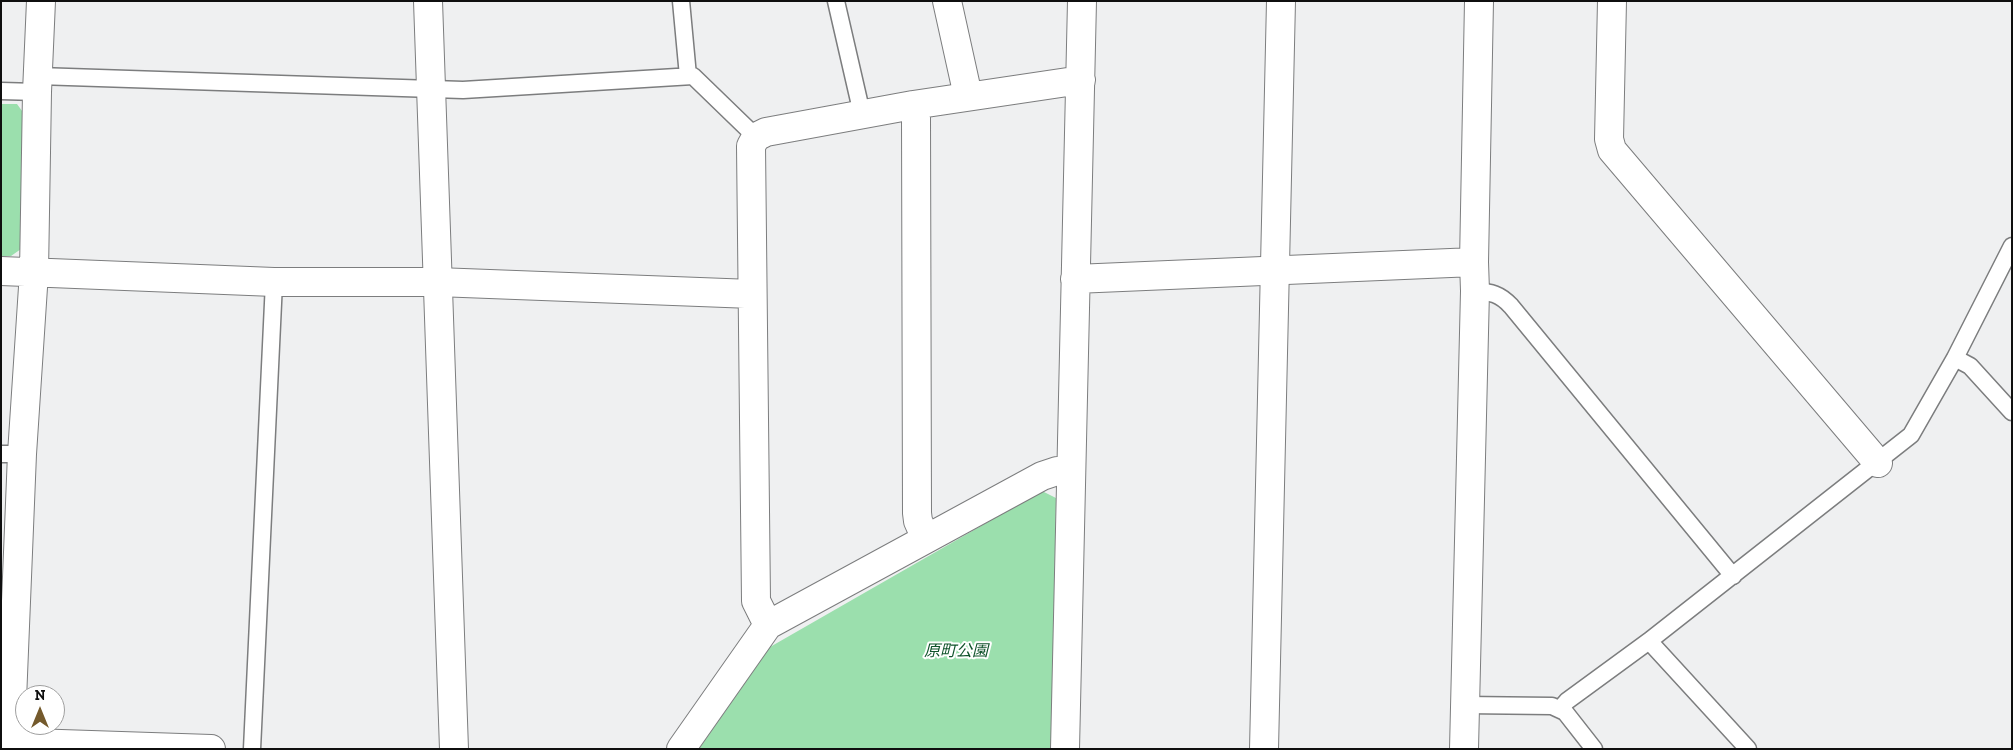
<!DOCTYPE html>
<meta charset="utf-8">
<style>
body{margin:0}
#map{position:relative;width:2013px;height:750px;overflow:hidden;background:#eff0f1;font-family:"Zilla Slab",serif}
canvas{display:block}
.frame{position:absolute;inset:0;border:2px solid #0f0f0f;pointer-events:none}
.north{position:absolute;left:15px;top:685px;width:50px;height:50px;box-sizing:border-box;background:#fff;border:1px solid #9f9f9f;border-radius:50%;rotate:0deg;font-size:14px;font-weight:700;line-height:20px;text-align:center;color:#0f0f0f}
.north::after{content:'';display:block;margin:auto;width:18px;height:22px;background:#745a2c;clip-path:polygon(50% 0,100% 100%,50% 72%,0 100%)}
</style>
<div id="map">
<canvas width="2013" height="750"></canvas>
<div class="frame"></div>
<div class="north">N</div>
</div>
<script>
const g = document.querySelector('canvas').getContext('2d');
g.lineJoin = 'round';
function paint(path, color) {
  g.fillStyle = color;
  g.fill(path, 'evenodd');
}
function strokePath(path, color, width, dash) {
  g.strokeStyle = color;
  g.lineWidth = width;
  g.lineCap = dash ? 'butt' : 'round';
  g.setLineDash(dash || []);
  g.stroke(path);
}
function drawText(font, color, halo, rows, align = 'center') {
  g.font = font + ' "Zilla Slab","Noto Sans JP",serif';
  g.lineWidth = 4;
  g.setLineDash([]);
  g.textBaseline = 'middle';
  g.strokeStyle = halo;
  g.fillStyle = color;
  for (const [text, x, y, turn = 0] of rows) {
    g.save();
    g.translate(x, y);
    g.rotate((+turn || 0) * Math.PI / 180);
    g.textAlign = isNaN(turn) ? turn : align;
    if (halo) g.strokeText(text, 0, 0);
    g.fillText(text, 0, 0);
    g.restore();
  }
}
paint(new Path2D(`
 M 1,104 L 17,104 L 25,115 L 21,249 L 11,256 L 1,256 Z
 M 1042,491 L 1056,498 L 1051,749 L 699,749 L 770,647 Z`), '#9bdfad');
const lane = new Path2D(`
 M 681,1 L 688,76
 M 836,1 L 862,114
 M 38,76 L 463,90 L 693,76 L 756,137
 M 1,91 L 37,92
 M 1475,291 C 1491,292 1500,294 1511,306 L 1733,576
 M 1955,358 L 1970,366 L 2012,412
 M 1,454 L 22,454
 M 1649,641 L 1748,749
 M 1464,705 L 1552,706 L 1565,712 L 1594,749
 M 1560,709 L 1567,701 L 1649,641 L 1911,435 L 1955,358 L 2012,246
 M 252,749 L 274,282`);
const street = new Path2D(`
 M 947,1 L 968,96
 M 1612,1 L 1609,139 L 1612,150 L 1878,463
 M 913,105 L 916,118 L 917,513 L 918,521 L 926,539
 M 1,271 L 274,282 L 437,282 L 752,294
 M 1075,279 L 1474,262
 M 768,625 L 756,601 L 751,146 L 756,137 L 766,132 L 913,105 L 1081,80
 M 1,742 L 211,749
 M 10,749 L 22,454 L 34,272 L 37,92 L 41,1
 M 681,749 L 768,625 L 1042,476 L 1057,471 L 1071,471
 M 1065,749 L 1082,1
 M 1464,749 L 1475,291 L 1474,262 L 1479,1`);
const secondary = new Path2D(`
 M 428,1 L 454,749
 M 1264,749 L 1281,1`);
strokePath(lane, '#7c7d7e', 19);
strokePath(street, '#7c7d7e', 30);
strokePath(secondary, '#7c7d7e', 30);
strokePath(lane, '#fff', 16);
strokePath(street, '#fff', 28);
strokePath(secondary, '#fff', 28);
drawText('italic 16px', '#10532b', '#fff', [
 ["原町公園",956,651]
]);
</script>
